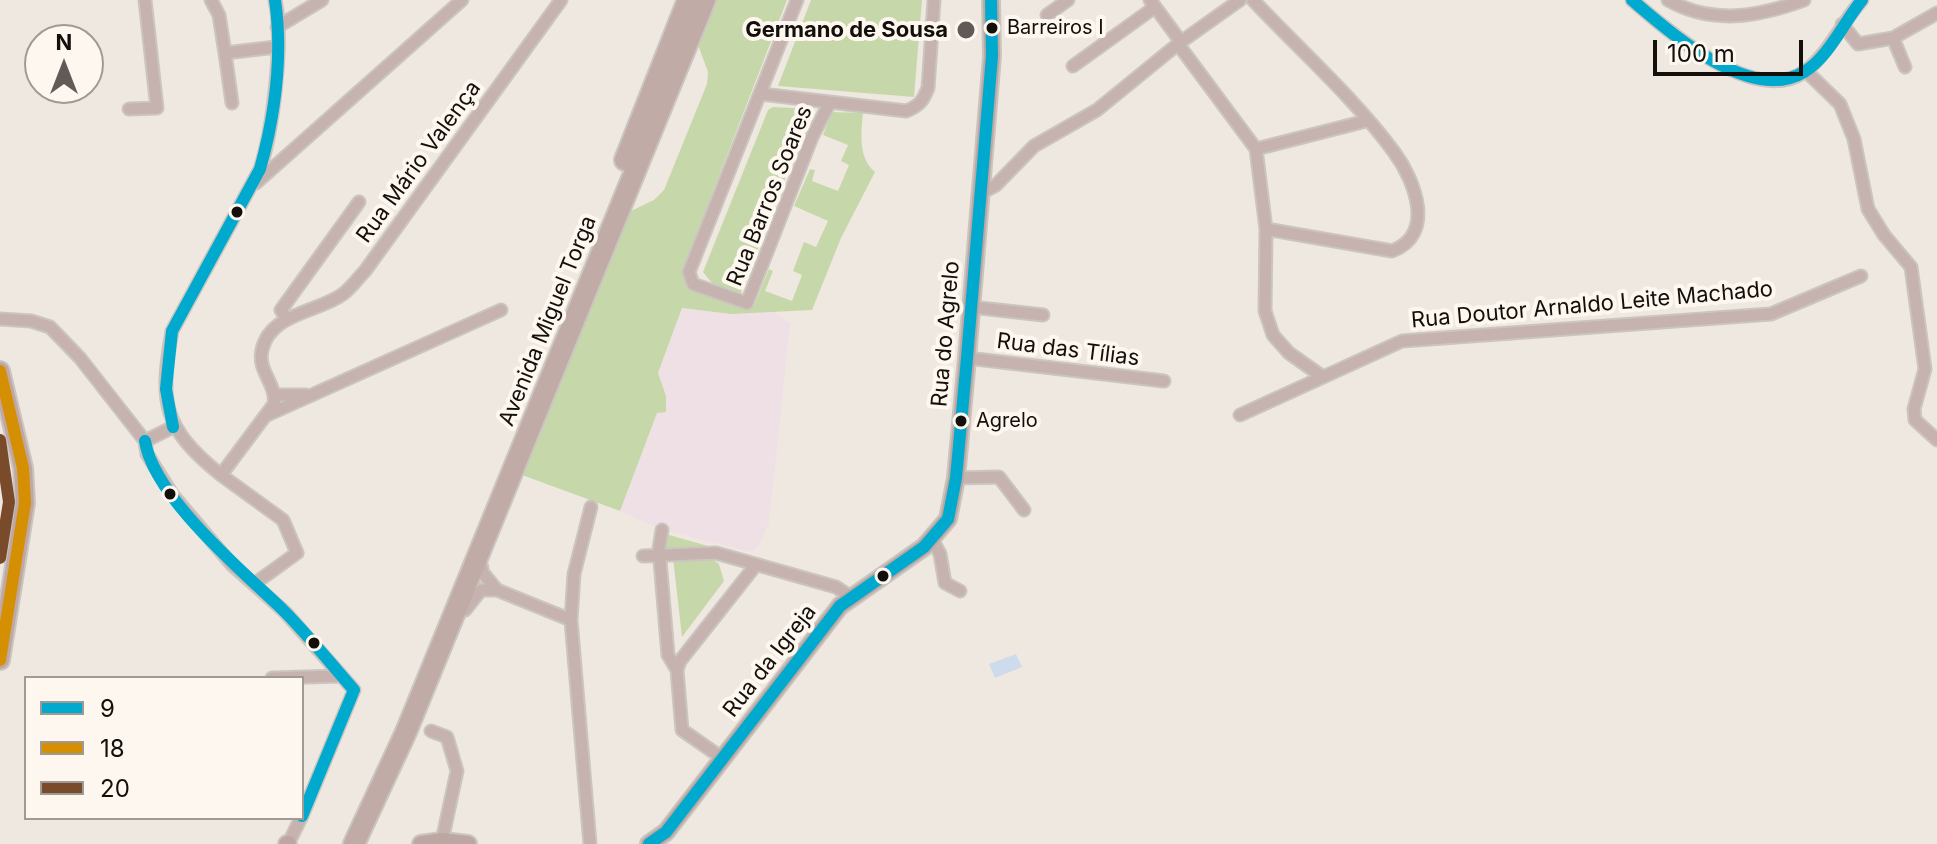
<!DOCTYPE html>
<meta charset="utf-8">
<style>
body{margin:0}
#map{position:relative;width:1937px;height:844px;overflow:hidden;background:#efe8e1;font-family:Inter,sans-serif}
canvas{display:block}
.legend{position:absolute;left:24px;top:676px;width:280px;height:144px;box-sizing:border-box;background:#fef7ef;border:2px solid #a09a94;margin:0;padding:10px 14px;list-style:none;font-size:24px;color:#130f0b}
.legend li{display:flex;align-items:center;gap:16px;height:40px}
.legend b{width:40px;border:2px solid #a09a94}
.north{position:absolute;left:24px;top:24px;width:80px;height:80px;box-sizing:border-box;background:#fef7ef;border:2px solid #a09a94;border-radius:50%;rotate:0deg;font-size:22px;font-weight:700;line-height:32px;text-align:center;color:#130f0b}
.north::after{content:'';display:block;margin:auto;width:28px;height:36px;background:#605b56;clip-path:polygon(50% 0,100% 100%,50% 72%,0 100%)}
.scale{position:absolute;left:1653px;top:40px;width:150px;height:36px;box-sizing:border-box;border:4px solid #130f0b;border-top:0;padding-left:10px;font-size:24px;line-height:28px;white-space:nowrap;color:#130f0b;-webkit-text-stroke:6px #fef7ef;paint-order:stroke}
</style>
<div id="map">
<canvas width="1937" height="844"></canvas>
<ul class="legend">
<li><b style="height:10px;background:#00a9ce"></b>9</li>
<li><b style="height:10px;background:#d58f02"></b>18</li>
<li><b style="height:10px;background:#7a4b2a"></b>20</li>
</ul>
<div class="north">N</div>
<div class="scale">100 m</div>
</div>
<script>
const g = document.querySelector('canvas').getContext('2d');
g.lineJoin = 'round';
function paint(path, color) {
  g.fillStyle = color;
  g.fill(path, 'evenodd');
}
function strokePath(path, color, width, dash) {
  g.strokeStyle = color;
  g.lineWidth = width;
  g.lineCap = dash ? 'butt' : 'round';
  g.setLineDash(dash || []);
  g.stroke(path);
}
function drawText(font, color, halo, rows, align = 'center') {
  g.font = font + ' Inter,sans-serif';
  g.lineWidth = 8;
  g.setLineDash([]);
  g.textBaseline = 'middle';
  g.strokeStyle = halo;
  g.fillStyle = color;
  for (const [text, x, y, turn = 0] of rows) {
    g.save();
    g.translate(x, y);
    g.rotate((+turn || 0) * Math.PI / 180);
    g.textAlign = isNaN(turn) ? turn : align;
    if (halo) g.strokeText(text, 0, 0);
    g.fillText(text, 0, 0);
    g.restore();
  }
}
paint(new Path2D(`
 M 682,308 L 731,314 L 773,311 L 790,324 L 769,523 L 758,547 L 750,552 L 662,530 L 620,511 L 657,412 L 661,384 L 658,373 Z`), '#efe0e5');
paint(new Path2D(`
 M 716,0 L 787,0 L 685,264 L 685,284 L 690,290 L 745,308 L 754,306 L 769,269 L 773,271 L 765,291 L 792,301 L 802,275 L 793,271 L 804,242 L 816,247 L 828,221 L 794,206 L 810,169 L 815,170 L 812,181 L 838,191 L 849,165 L 841,161 L 848,145 L 823,135 L 832,112 L 863,113 C 861,132 858,158 875,172 L 841,238 L 812,310 L 731,314 L 682,308 L 658,373 L 666,396 L 666,412 L 657,413 L 620,511 L 522,475 L 631,211 L 654,200 L 664,190 L 707,84 L 708,72 L 698,45 Z
 M 811,0 L 922,0 L 914,97 L 778,86 Z
 M 773,107 L 812,109 L 740,295 L 712,283 L 703,272 L 768,110 Z
 M 666,534 L 715,548 L 665,549 Z
 M 710,557 L 719,564 L 724,581 L 682,637 L 673,558 Z`), '#c6d8a9');
paint(new Path2D(`
 M 1016,654 L 1022,667 L 995,678 L 989,664 Z`), '#cddbec');
const street = new Path2D(`
 M 211,0 L 219,15 L 225,53 L 276,47
 M 275,0 C 284,39 273,130 260,169 L 172,331 C 159,404 163,428 221,475 L 274,404 C 277,384 257,371 262,350 C 270,313 317,313 343,294 C 351,288 358,278 365,271 L 561,0
 M 797,0 L 689,272 L 693,284 L 747,303 L 812,137 L 829,104
 M 1150,0 L 1181,42
 M 1253,0 C 1297,47 1357,101 1394,152 C 1415,180 1436,235 1392,251 L 1266,229
 M 1632,0 C 1669,32 1754,106 1804,72 C 1828,55 1842,22 1862,0
 M 1668,0 C 1712,25 1758,17 1804,0
 M 1047,15 L 1068,0
 M 1842,24 L 1858,44 L 1893,38 L 1905,67
 M 277,27 L 322,0
 M 1893,38 L 1937,13
 M 1178,44 L 1256,149 L 1266,229 L 1265,311 L 1273,335 L 1289,353 L 1323,377
 M 225,53 L 232,103
 M 1073,66 L 1155,7
 M 1806,71 L 1840,104 L 1854,139 L 1868,209 L 1884,235 L 1911,267 L 1925,369 L 1914,409 L 1915,420 L 1937,440
 M 761,94 L 906,111 C 919,106 923,101 928,88 L 934,0
 M 129,109 L 157,108 L 145,0
 M 1256,149 L 1366,121
 M 256,183 L 462,0
 M 980,194 L 996,185 L 1034,146 L 1097,110 L 1178,44 L 1240,0
 M 971,307 L 1043,315
 M 0,319 L 31,321 L 50,327 L 80,358 L 145,441 L 147,454 L 172,494 L 232,565 L 285,612 L 354,690 L 302,816
 M 287,319 L 281,310 L 359,202
 M 967,358 L 1164,381
 M 275,395 L 306,395
 M 1240,415 L 1402,341 L 1771,314 L 1861,276
 M 265,416 L 501,310
 M 145,441 L 173,427
 M 221,475 L 283,520 L 297,553 L 254,584
 M 956,478 L 999,477 L 1024,510
 M 662,530 L 659,549 L 668,655 L 677,670
 M 932,539 L 940,554 L 945,583 L 960,591
 M 479,556 L 483,573 L 497,590
 M 643,556 L 716,553 L 836,587 L 851,597
 M 465,610 L 481,590 L 497,590 L 571,620 L 590,844
 M 571,620 L 574,574 L 591,507
 M 272,678 L 341,676
 M 431,731 L 447,737 L 457,771 L 442,841
 M 722,758 L 682,730 L 677,670 L 680,661 L 755,566
 M 288,844 L 301,818`);
const secondary = new Path2D(`
 M 287,844 L 288,844
 M 421,844 L 442,841 L 468,844
 M 649,844 L 666,832 L 840,606 L 924,547 L 948,519 L 956,478 L 967,358 L 992,56 L 991,0`);
const primary = new Path2D(`
 M 0,371 L 23,468 L 25,503 L 0,660`);
const highway = new Path2D(`
 M 625,160 L 688,0
 M 354,844 L 406,732 L 705,0`);
strokePath(street, '#cbc5c0', 15);
strokePath(secondary, '#cbc5c0', 20);
strokePath(primary, '#cbc5c0', 22);
strokePath(highway, '#cbc5c0', 24);
strokePath(street, '#c6b2ae', 11);
strokePath(secondary, '#bea7a2', 16);
strokePath(primary, '#bfa8a4', 18);
strokePath(highway, '#c1aba6', 20);
strokePath(new Path2D(`
 M 1632,0 C 1671,33 1750,104 1804,72 C 1829,57 1844,22 1862,0
 M 173,427 L 166,389 L 172,331 L 260,169 C 275,115 283,56 275,0
 M 145,441 C 154,498 244,572 284,611 C 309,636 331,664 354,690
 M 302,816 L 354,690
 M 649,844 L 666,832 L 840,606 L 924,547 L 948,519 L 956,478 L 967,358 L 992,56 L 991,0`), '#00a9ce', 12);
strokePath(new Path2D(`
 M 0,371 L 23,468 L 25,503 L 0,660`), '#d58f02', 12);
strokePath(new Path2D(`
 M 0,440 L 9,502 L 0,558`), '#7a4b2a', 12);
for (const [x, y, r, color] of [
 [992,28,7,"#130f0b"],
 [966,30,10,"#605b56"],
 [237,212,7,"#130f0b"],
 [961,421,7,"#130f0b"],
 [170,494,7,"#130f0b"],
 [883,576,7,"#130f0b"],
 [314,643,7,"#130f0b"]
]) {
  const dot = new Path2D();
  dot.arc(x, y, r, 0, 2 * Math.PI);
  g.fillStyle = color;
  g.fill(dot);
  strokePath(dot, '#fef7ef', 3);
}
drawText('20px', '#130f0b', '#fef7ef', [
 ["Barreiros I",1007,28],
 ["Agrelo",976,421]
], 'left');
drawText('bold 22px', '#130f0b', '#fef7ef', [
 ["Germano de Sousa",948,30]
], 'right');
drawText('22px', '#130f0b', '#fef7ef', [
 ["Rua Mário Valença",419,162,-54],
 ["Rua Barros Soares",770,196,-68],
 ["Rua Doutor Arnaldo Leite Machado",1592,305,-5],
 ["Avenida Miguel Torga",548,321,-68],
 ["Rua do Agrelo",946,334,-85],
 ["Rua das Tílias",1068,350,7],
 ["Rua da Igreja",770,661,-52]
]);
</script>
